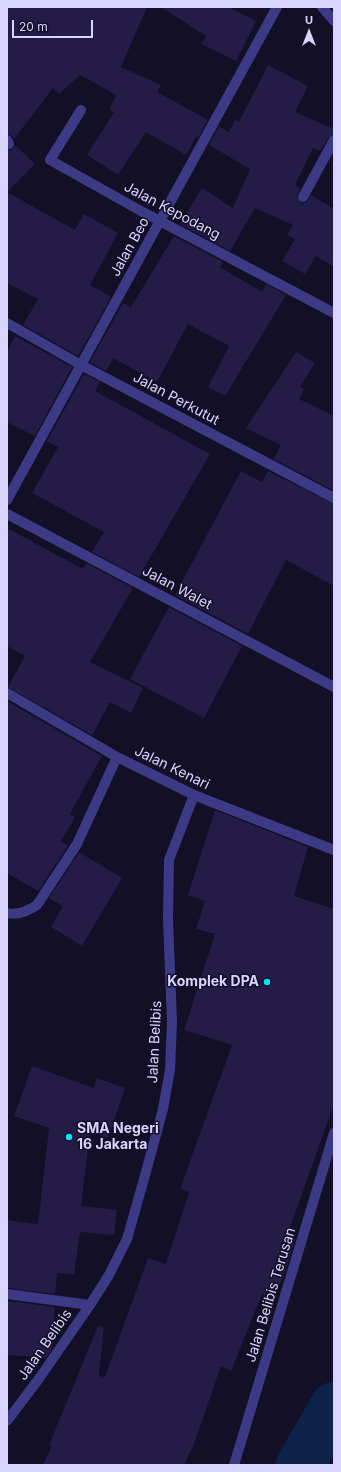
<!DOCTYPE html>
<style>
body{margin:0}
#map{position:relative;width:341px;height:1472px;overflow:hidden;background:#130f26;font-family:Inter,sans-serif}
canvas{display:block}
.frame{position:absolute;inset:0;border:8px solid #d9d4ff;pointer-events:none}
.north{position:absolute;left:289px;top:12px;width:40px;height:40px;-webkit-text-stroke:3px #130f26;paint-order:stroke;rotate:0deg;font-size:11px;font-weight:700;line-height:16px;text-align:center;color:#d9d4ff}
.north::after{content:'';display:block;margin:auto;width:14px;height:18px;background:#d9d4ff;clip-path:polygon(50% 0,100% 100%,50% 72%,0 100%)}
.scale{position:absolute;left:12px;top:20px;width:81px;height:18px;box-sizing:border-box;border:2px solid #d9d4ff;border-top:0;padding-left:5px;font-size:12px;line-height:14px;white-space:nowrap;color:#d9d4ff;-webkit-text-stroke:3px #130f26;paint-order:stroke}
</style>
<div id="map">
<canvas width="341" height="1472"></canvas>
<div class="frame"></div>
<div class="north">U</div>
<div class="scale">20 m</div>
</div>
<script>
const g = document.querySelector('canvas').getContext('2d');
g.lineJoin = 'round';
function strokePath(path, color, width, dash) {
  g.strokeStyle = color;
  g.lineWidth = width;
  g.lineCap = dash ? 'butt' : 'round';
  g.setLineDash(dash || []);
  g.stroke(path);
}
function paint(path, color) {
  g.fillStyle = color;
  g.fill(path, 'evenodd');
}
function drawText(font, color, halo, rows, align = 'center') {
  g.font = font + ' Inter,sans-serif';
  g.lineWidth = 3;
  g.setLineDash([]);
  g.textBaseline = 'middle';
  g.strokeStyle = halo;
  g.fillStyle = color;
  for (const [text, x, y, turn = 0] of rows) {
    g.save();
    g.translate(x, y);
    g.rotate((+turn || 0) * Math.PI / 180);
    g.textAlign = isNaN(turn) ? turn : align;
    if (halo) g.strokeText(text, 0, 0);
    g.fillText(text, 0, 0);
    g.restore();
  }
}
strokePath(new Path2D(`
 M 300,1465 L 334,1406`), '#0c2248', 48);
paint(new Path2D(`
 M 7,7 L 147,7 L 121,67 L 161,85 L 157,92 L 208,120 L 198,138 L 196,137 L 186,155 L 146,132 L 118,175 L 87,155 L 114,112 L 109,110 L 116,95 L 80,75 L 59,94 L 53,88 L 14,139 L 11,135 L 7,134 Z
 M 161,7 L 228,7 L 256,21 L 236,61 L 201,44 L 206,36 Z
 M 268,65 L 308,86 L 295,112 L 334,129 L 334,134 L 329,137 L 320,151 L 313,148 L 295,185 L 300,188 L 297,197 L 300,202 L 303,203 L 307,202 L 311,195 L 334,209 L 334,267 L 316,256 L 305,274 L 282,261 L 295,239 L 287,235 L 293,225 L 255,208 L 230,251 L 180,224 L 202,188 L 233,208 L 250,169 L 209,145 L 219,126 L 229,132 L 235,120 L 239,122 Z
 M 15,145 L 35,164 L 7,192 L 75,230 L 84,214 L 118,233 L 90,285 L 111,297 L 78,356 L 23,325 L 38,299 L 7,283 L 7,150 L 12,150 Z
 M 174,236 L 223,262 L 220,267 L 262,292 L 266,284 L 286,295 L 225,396 L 208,387 L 229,346 L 188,324 L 157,382 L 113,358 L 106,371 L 90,362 L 123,303 L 131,307 Z
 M 15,336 L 72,367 L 35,436 L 7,422 L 7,352 Z
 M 296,352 L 315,363 L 300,387 L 304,389 L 299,399 L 334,416 L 334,491 L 274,459 L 281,445 L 246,428 Z
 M 84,374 L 100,382 L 95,391 L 210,454 L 139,577 L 92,552 L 104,532 L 32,493 L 58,447 L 47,441 Z
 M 241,471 L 262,482 L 268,471 L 334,504 L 334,586 L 286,560 L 248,634 L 175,595 Z
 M 7,528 L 83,569 L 86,563 L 133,588 L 90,662 L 143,688 L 131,713 L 110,702 L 92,735 L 8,687 L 25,656 L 7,646 Z
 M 169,607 L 242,646 L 204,718 L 130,679 Z
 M 7,701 L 102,756 L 70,814 L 75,817 L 61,841 L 68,846 L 38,891 L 7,873 Z
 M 215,810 L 308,847 L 294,896 L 334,909 L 334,1104 L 287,1236 L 295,1239 L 287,1266 L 274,1299 L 262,1294 L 231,1371 L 221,1366 L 194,1444 L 184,1465 L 43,1465 L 52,1446 L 49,1445 L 98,1326 L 104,1327 L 99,1376 L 105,1377 L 148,1258 L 166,1264 L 189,1192 L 180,1189 L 232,1045 L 184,1030 L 215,934 L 196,929 L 205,901 L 188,895 Z
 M 79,852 L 122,878 L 82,946 L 51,927 L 63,906 L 49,898 Z
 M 32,1066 L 94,1088 L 97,1078 L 125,1088 L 108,1138 L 90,1132 L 81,1206 L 117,1210 L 114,1235 L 80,1232 L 74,1275 L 57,1273 L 55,1294 L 7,1288 L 7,1220 L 38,1224 L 49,1128 L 14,1116 Z
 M 7,1301 L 55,1307 L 52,1349 L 46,1358 L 7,1355 Z`), '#241b47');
strokePath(new Path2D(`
 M 322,7 L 334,21
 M 81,110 L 50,160 L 141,211 L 334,313
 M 7,140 L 9,144
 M 303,197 L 334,140
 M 7,323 L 81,365 L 334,498
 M 7,500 L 277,7
 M 7,514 L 334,687
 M 7,693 L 117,757 L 194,795 L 334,850
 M 7,913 C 18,916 28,911 37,905 L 77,844 L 117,757
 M 7,1294 L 90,1305
 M 7,1421 L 38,1380 L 90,1305 L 109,1275 L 127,1239 L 144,1179 L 163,1109 L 170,1070 L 172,1022 L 168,919 L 169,860 L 194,795
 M 234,1465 L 334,1133`), '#3d3a85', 10);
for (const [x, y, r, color] of [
 [267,982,4,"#00e5ff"],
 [69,1137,4,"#00e5ff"]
]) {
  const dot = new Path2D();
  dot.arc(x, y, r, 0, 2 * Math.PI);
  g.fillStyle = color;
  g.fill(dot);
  strokePath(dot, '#130f26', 1.5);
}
drawText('14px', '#d9d4ff', '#130f26', [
 ["Jalan Kepodang",172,211,28],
 ["Jalan Beo",130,247,-61],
 ["Jalan Perkutut",176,399,28],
 ["Jalan Walet",177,588,28],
 ["Jalan Kenari",172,768,26],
 ["Jalan Belibis",155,1042,-87],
 ["Jalan Belibis Terusan",271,1295,-73],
 ["Jalan Belibis",45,1345,-55]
]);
drawText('bold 14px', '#d9d4ff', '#130f26', [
 ["Komplek DPA",259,982],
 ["SMA Negeri",77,1129,"left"],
 ["16 Jakarta",77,1145,"left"]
], 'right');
</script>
